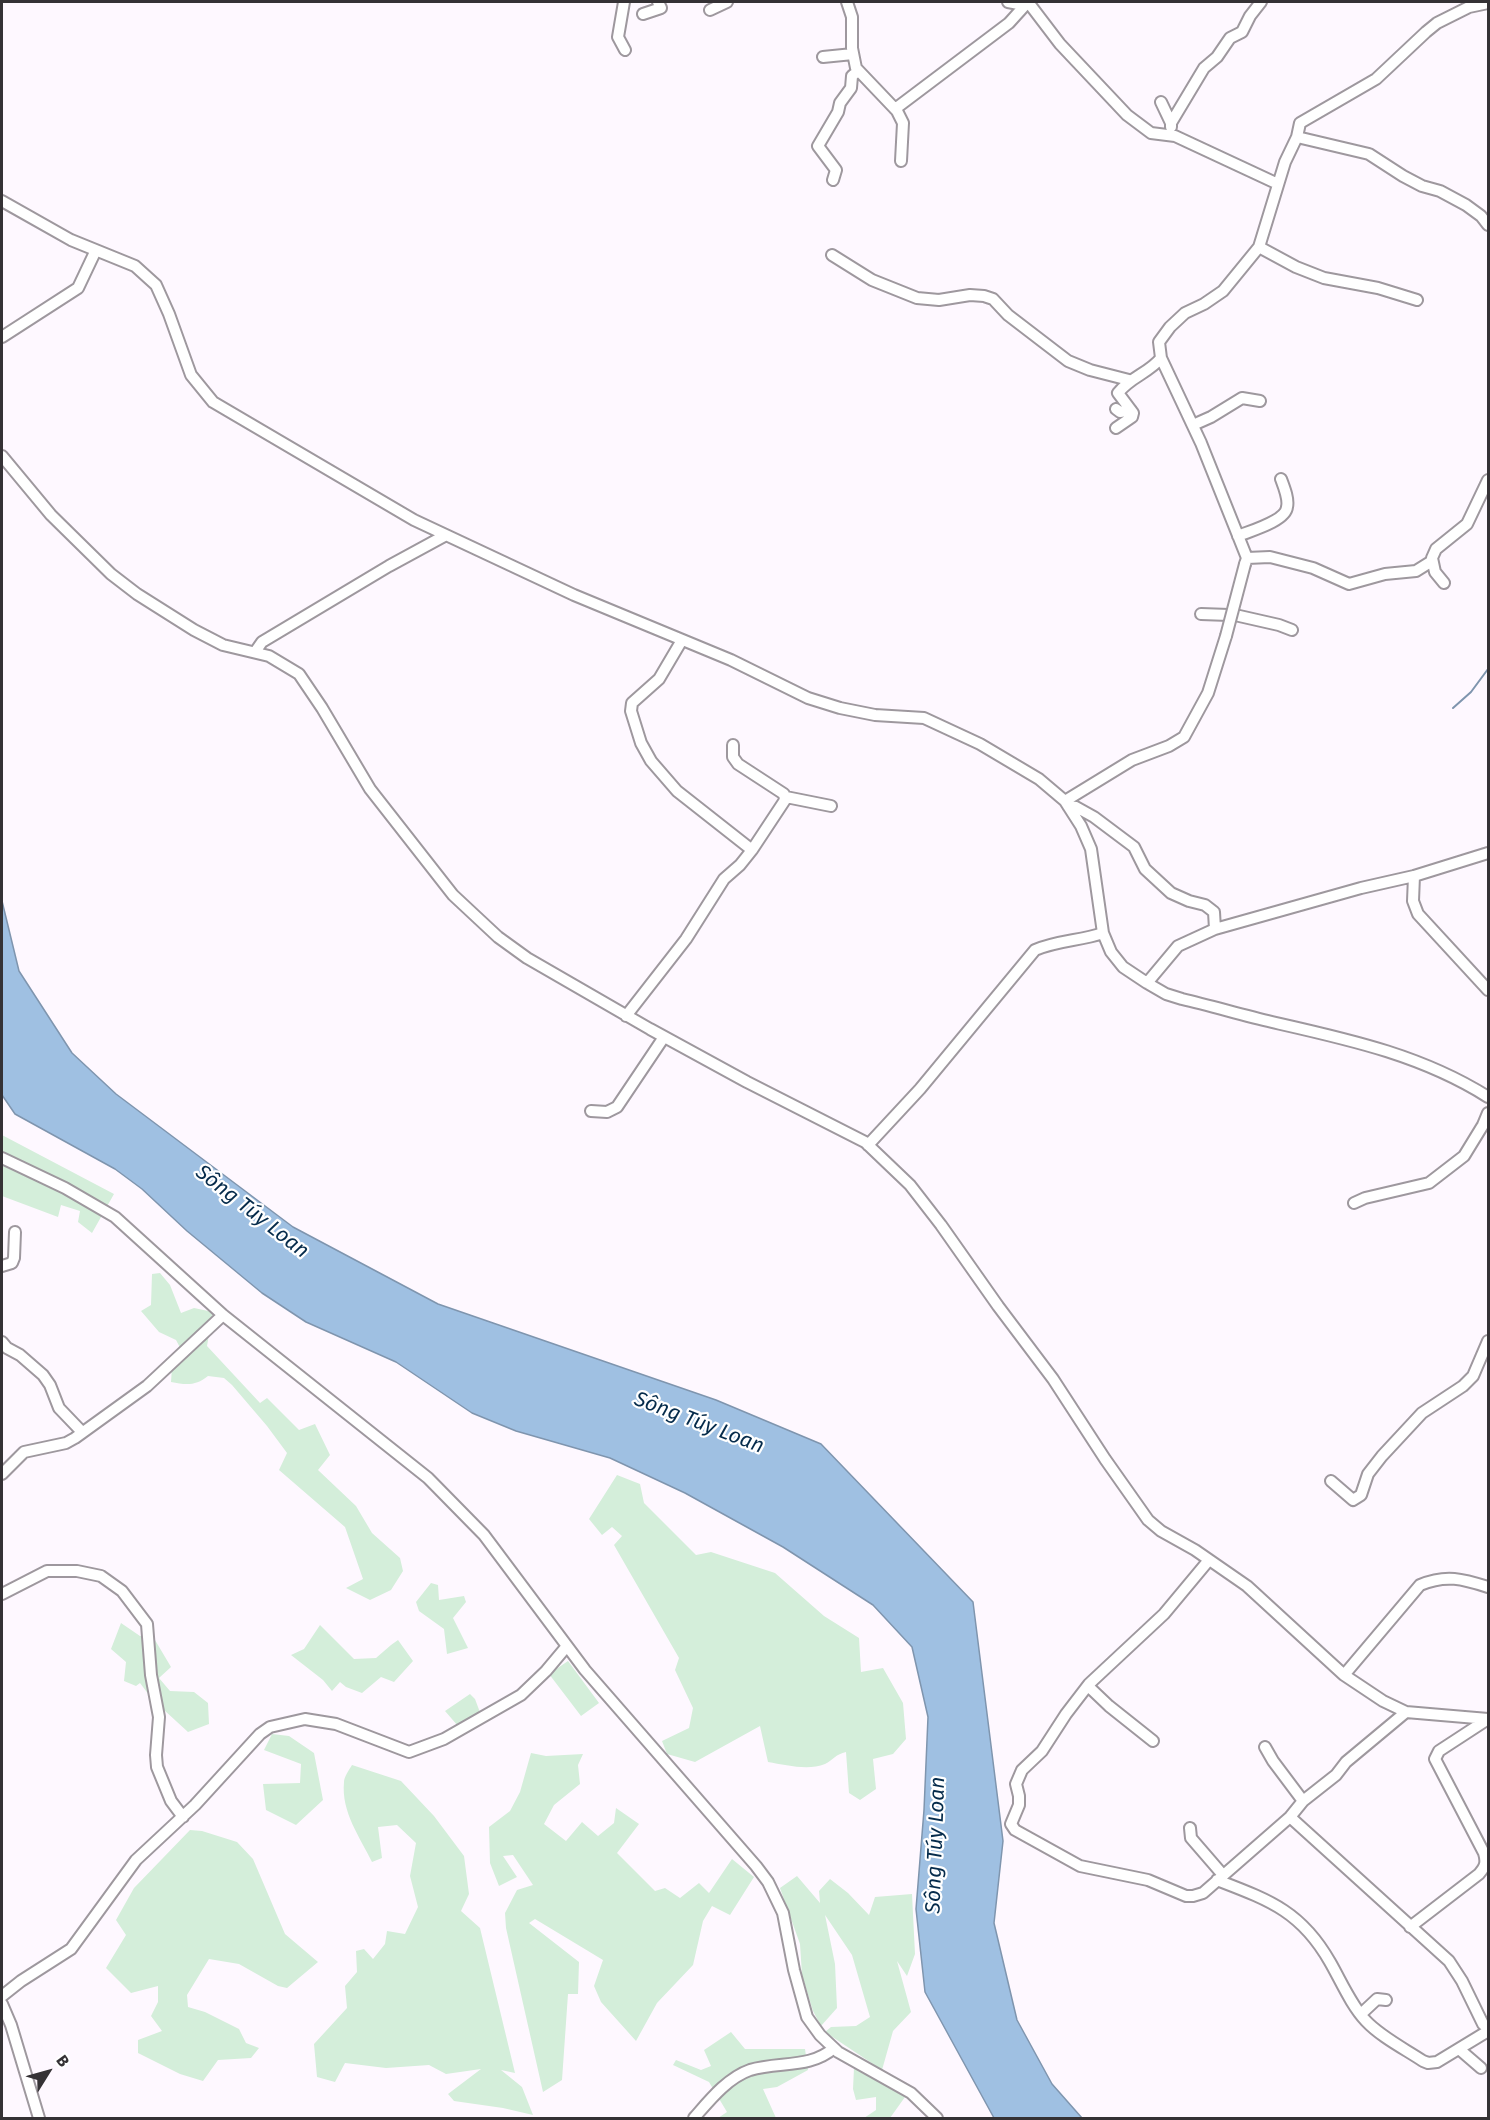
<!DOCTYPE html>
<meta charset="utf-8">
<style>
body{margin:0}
#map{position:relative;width:1490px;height:2120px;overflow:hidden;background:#fef8ff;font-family:"Fira Sans",sans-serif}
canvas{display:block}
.frame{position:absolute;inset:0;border:3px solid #353235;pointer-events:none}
.north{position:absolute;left:18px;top:2042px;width:60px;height:60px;-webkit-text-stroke:4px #fff;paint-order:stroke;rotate:53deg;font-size:16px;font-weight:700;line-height:24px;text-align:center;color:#353235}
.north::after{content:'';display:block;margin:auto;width:21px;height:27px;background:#353235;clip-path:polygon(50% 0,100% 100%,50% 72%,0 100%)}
</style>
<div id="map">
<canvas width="1490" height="2120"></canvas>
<div class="frame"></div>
<div class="north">B</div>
</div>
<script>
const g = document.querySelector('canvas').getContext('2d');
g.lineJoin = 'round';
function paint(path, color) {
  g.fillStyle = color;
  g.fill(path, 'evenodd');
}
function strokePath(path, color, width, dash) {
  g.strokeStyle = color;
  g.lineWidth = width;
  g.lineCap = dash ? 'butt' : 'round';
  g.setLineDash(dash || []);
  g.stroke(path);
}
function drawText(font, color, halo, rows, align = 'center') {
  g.font = font + ' "Fira Sans",sans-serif';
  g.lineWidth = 4.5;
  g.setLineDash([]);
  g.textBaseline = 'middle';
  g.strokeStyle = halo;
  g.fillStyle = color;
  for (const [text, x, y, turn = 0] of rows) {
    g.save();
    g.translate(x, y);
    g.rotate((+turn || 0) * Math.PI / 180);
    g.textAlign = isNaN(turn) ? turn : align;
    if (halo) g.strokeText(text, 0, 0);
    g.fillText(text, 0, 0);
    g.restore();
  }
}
paint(new Path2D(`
 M 2,1135 L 114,1194 L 92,1233 L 78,1222 L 80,1211 L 61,1205 L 58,1217 L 2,1196 Z
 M 160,1273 L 170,1285 L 181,1313 L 194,1308 L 213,1312 L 207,1346 L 260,1403 L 267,1398 L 299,1430 L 315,1424 L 330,1455 L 318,1470 L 356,1506 L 372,1533 L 400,1558 L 403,1571 L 391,1590 L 370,1600 L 346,1588 L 363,1579 L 345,1527 L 279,1470 L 287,1453 L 267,1426 L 232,1385 L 224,1378 L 208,1376 C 196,1386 186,1385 171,1382 L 172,1367 L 184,1355 L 176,1340 L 159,1332 L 141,1311 L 151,1305 L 152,1274 Z
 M 617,1475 L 640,1484 L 644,1503 L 696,1555 L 711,1552 L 775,1573 L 824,1616 L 859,1638 L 861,1672 L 883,1668 L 903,1703 L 906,1739 L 893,1754 L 873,1759 L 876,1789 L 860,1800 L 849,1793 L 846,1752 C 836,1754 833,1760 825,1764 C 808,1771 786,1765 768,1762 L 760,1726 L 695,1762 L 667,1754 L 662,1741 L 689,1728 L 693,1708 L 675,1670 L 679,1658 L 614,1545 L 622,1536 L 612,1527 L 602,1535 L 589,1519 Z
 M 431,1583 L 438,1585 L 439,1600 L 464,1596 L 466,1602 L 453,1618 L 468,1648 L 447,1654 L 444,1629 L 419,1611 L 416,1602 Z
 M 121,1623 L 140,1636 L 152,1635 L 171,1667 L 159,1678 L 170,1691 L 194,1692 L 208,1703 L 209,1724 L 188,1732 L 152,1699 L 140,1683 L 136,1686 L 124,1681 L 126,1662 L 111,1649 Z
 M 320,1625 L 354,1659 L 376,1658 L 391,1645 L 398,1640 L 413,1661 L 394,1682 L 381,1677 L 362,1693 L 346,1687 L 340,1682 L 332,1691 L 323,1680 L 291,1655 L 304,1649 Z
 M 568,1661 L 599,1703 L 581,1716 L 549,1674 Z
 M 470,1694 L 475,1699 L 481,1715 L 458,1726 L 445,1711 Z
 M 272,1734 L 289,1736 L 314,1753 L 323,1800 L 296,1825 L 266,1810 L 263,1784 L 300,1783 L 301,1764 L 264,1750 Z
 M 531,1753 L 546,1756 L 583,1754 L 578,1765 L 580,1784 L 554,1805 L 544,1824 L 566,1841 L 582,1822 L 598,1836 L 614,1823 L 616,1808 L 639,1824 L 617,1853 L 655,1891 L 665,1888 L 680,1898 L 699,1883 L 709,1893 L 732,1859 L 754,1877 L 730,1915 L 712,1906 L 703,1921 L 693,1965 L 657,2003 L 636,2041 L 601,2002 L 594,1986 L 603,1960 L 535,1919 L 529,1923 L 579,1962 L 578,1994 L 568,1994 L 562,2080 L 543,2092 L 506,1928 L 505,1913 L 517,1890 L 533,1885 L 513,1855 L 503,1856 L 517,1877 L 499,1886 L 490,1863 L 489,1827 L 510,1811 L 520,1792 Z
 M 352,1765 L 401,1781 L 434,1816 L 464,1856 L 469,1894 L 461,1911 L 480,1928 L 515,2073 L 501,2070 L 522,2087 L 533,2115 L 503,2108 L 454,2101 L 448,2094 L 481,2069 L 446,2074 L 429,2065 L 386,2068 L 345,2063 L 335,2082 L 317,2077 L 314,2044 L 347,2008 L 345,1986 L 357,1972 L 356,1951 L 364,1949 L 373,1959 L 385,1944 L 387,1931 L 405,1934 L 418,1907 L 410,1876 L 416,1843 L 397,1825 L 378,1827 L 382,1858 L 372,1862 C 360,1837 341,1812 344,1782 C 344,1777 349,1770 352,1765 Z
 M 190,1830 L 202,1831 L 237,1842 L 253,1859 L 285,1934 L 318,1962 L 287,1988 L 278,1986 L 239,1964 L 209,1959 L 187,1995 L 188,2007 L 205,2012 L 239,2029 L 246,2043 L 259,2048 L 251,2058 L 218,2060 L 203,2081 L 180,2074 L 138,2053 L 138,2040 L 162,2031 L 151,2016 L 158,2002 L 158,1986 L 131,1993 L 106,1968 L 126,1935 L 116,1920 L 134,1888 Z
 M 797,1876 L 820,1903 L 819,1891 L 830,1879 L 848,1893 L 869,1915 L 875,1897 L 912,1894 L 915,1954 L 907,1976 L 897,1961 L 911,2012 L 893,2031 L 882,2070 L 825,2032 L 831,2027 L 856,2026 L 870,2017 L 852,1955 L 825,1915 L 835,1964 L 837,2008 L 821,2026 L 813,2011 L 802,1975 L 800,1944 L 780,1888 Z
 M 731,2032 L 745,2049 L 805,2049 L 808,2070 L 777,2087 L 763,2089 L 776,2118 L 718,2118 L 727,2112 L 709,2082 L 673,2065 L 676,2060 L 701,2070 L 711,2066 L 704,2050 Z
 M 854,2068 L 905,2097 L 890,2118 L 864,2118 L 876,2110 L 876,2097 L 856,2100 L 853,2089 Z`), '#d4eeda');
const water = new Path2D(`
 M 2,901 L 19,971 L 72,1053 L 116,1094 L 293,1227 L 438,1304 L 716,1400 L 821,1444 L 973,1602 L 1003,1841 L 994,1923 L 1017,2020 L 1052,2084 L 1082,2118 L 994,2118 L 925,1992 L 916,1909 L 924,1810 L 928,1717 L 912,1647 L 873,1605 L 783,1547 L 685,1493 L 610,1458 L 516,1431 L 472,1413 L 396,1362 L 306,1322 L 262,1293 L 187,1231 L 142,1189 L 115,1169 L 15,1114 L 2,1095 Z`);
paint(water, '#9fc0e2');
strokePath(water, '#7f95ae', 1.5);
strokePath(new Path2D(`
 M 1453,708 L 1471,692 L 1488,669`), '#7f95ae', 2);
const minor = new Path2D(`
 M 624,2 L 618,37 L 625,50
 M 847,2 L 852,17 L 852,48 L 856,68 L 897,111 L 903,123 L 901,161
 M 1008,2 L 1024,5 L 1028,2 L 1060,44 L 1127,115 L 1151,133 L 1175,136 L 1278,184
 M 710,10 L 727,2
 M 643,14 L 661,8 L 658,2
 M 823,57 L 853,54
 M 1161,102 L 1171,123 L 1171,127
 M 895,109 L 1009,23 L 1028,2
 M 1171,123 L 1204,68 L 1217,57 L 1230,38 L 1242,32 L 1250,16 L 1261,2
 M 1297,137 L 1369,154 L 1403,176 L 1422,186 L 1440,191 L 1466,205 L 1481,216 L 1488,225
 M 833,180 L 836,170 L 818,146 L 838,112 L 840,103 L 851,88 L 852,76 L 858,71
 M 2,201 L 71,240 L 135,266 L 156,285 L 169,314 L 191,375 L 213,402 L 414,520 L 574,595 L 731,660 L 808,698 L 840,708 L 875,715 L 924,718 L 980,744 L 1039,779 L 1065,801 L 1081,826 L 1091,849 L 1103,933 L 1111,952 L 1123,967 L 1147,983 L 1166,994 L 1182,999 C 1212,1006 1242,1015 1272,1022 C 1347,1039 1422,1055 1488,1097
 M 1259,247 L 1296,267 L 1324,278 L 1378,288 L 1417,300
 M 832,255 L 872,280 L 917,298 L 939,300 L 970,295 L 984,296 L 993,299 L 1008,315 L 1068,361 L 1090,370 L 1129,380
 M 2,337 L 78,288 L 96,250
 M 1116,409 L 1120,412 L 1131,410
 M 1193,425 L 1211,417 L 1242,398 L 1260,401
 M 1116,428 L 1132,417 L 1133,413 L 1118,393 C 1130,377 1149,373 1161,358
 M 2,456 L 51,515 L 111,574 L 137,594 L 194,630 L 223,645 L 269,656 L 299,674 L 322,708 L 370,789 L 453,895 L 498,937 L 527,958 L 650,1029 L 747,1082 L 865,1142 L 910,1185 L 941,1225 L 998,1306 L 1053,1379 L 1105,1459 L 1148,1520 L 1161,1531 L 1195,1550 L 1247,1586 L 1344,1675 L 1383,1701 L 1406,1712 L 1488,1719
 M 1238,536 C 1250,531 1286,521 1287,507 C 1289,499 1284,487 1281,479
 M 1247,558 L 1270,557 L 1313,568 L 1349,584 L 1385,574 L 1416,571 L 1432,561
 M 1245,564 L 1247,558 L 1201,443 L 1161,358 L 1159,342 L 1170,327 L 1185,313 L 1204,304 L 1223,291 L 1259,247 L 1285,162 L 1297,137 L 1300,123 L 1376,79 L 1426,32 L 1437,23 L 1469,7 L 1488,3
 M 1444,583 L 1435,572 L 1432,558 L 1436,549 L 1467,524 L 1488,480
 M 1201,614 L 1229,615
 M 1235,615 L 1279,625 L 1292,630
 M 682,640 L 659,679 L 632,703 L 631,711 L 641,743 L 651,761 L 677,791 L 752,850
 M 255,652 L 262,642 L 389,566 L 446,535
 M 786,797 L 831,806
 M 1065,801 L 1132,760 L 1169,746 L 1184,737 L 1208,693 L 1226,636
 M 1068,806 L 1076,807 L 1094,817 L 1134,847 L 1145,869 L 1171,893 L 1189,901 L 1205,905 L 1214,912 L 1215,929
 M 1414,876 L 1413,901 L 1418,914 L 1488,990
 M 1147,983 L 1178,946 L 1215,929 L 1361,888 L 1414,876 L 1488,853
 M 626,1016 L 686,939 L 724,879 L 740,865 L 752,850 L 785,800 L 784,794 L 738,764 L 733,757 L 733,745
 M 591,1111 L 607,1112 L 617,1107 L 664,1037
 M 868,1145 L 920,1089 L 1035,950 C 1059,940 1080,941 1103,933
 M 2,1158 L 65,1188 L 115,1217 L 223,1315 L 428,1478 L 484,1535 L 585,1670 L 756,1866 L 768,1882 L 783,1913 L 794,1970 L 807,2017 L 820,2035 L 838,2052 L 911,2093 L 937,2118
 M 1354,1203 L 1365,1198 L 1429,1183 L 1464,1156 L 1483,1125 L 1488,1113
 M 2,1266 L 12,1263 L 14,1258 L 15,1232
 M 2,1342 L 7,1348 L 20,1355 L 43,1375 L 50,1385 L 59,1408 L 82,1432
 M 2,1474 L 24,1452 L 66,1443 L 75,1438 L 147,1386 L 223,1315
 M 1331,1481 L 1353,1500 L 1361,1495 L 1368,1474 L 1382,1456 L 1422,1413 L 1463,1386 L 1473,1376 L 1488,1341
 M 1209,1560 L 1164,1614 L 1089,1684 L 1066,1714 L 1042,1751 L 1022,1770 L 1016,1784 L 1019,1796 L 1019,1805 L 1011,1824 L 1015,1830 L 1080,1866 L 1148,1880 L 1186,1896 L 1193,1896 L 1203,1893 L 1290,1817 L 1303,1801 L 1336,1775 L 1346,1762 L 1406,1712
 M 2,1594 L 47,1571 L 77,1571 L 101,1576 L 122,1591 L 147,1624 L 151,1675 L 159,1717 L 156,1755 L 157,1767 L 171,1801 L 183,1817
 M 1344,1675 L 1420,1585 C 1446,1574 1463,1579 1488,1587
 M 1088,1686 L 1109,1706 L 1153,1741
 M 1265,1747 L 1273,1761 L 1303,1801
 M 1290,1817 L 1449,1961 L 1462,1981 L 1483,2024 L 1488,2029
 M 1190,1828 L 1191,1838 L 1223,1875
 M 1217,1880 C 1269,1900 1301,1911 1330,1962 C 1341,1981 1351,2005 1366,2021 C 1381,2037 1405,2049 1423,2061 L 1428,2063 L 1437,2062 L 1488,2031
 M 1410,1927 L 1479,1874 C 1485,1867 1487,1863 1484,1853 L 1435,1759 L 1439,1751 L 1488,1719
 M 2,1996 L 21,1981 L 71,1949 L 136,1860 L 195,1805 L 260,1734 L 270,1727 L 305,1719 L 311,1720 L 336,1724 L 409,1752 L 444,1739 L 521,1695 L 546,1671 L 567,1646
 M 2,2004 L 11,2025 L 39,2118
 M 1361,2014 L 1377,1999 L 1386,2000
 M 1459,2049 L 1481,2068
 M 694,2118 C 709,2101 727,2078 750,2070 C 779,2061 810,2069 834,2048`);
strokePath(minor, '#9e989e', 14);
strokePath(minor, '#fff', 10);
const minorBridge = new Path2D(`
 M 1226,636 L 1245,564`);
strokePath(minorBridge, '#9e989e', 14, []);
strokePath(minorBridge, '#fff', 10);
drawText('italic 21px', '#052b4b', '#fff', [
 ["Sông Túy Loan",252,1212,38],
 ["Sông Túy Loan",699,1423,21],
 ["Sông Túy Loan",936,1845,-88]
]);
</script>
